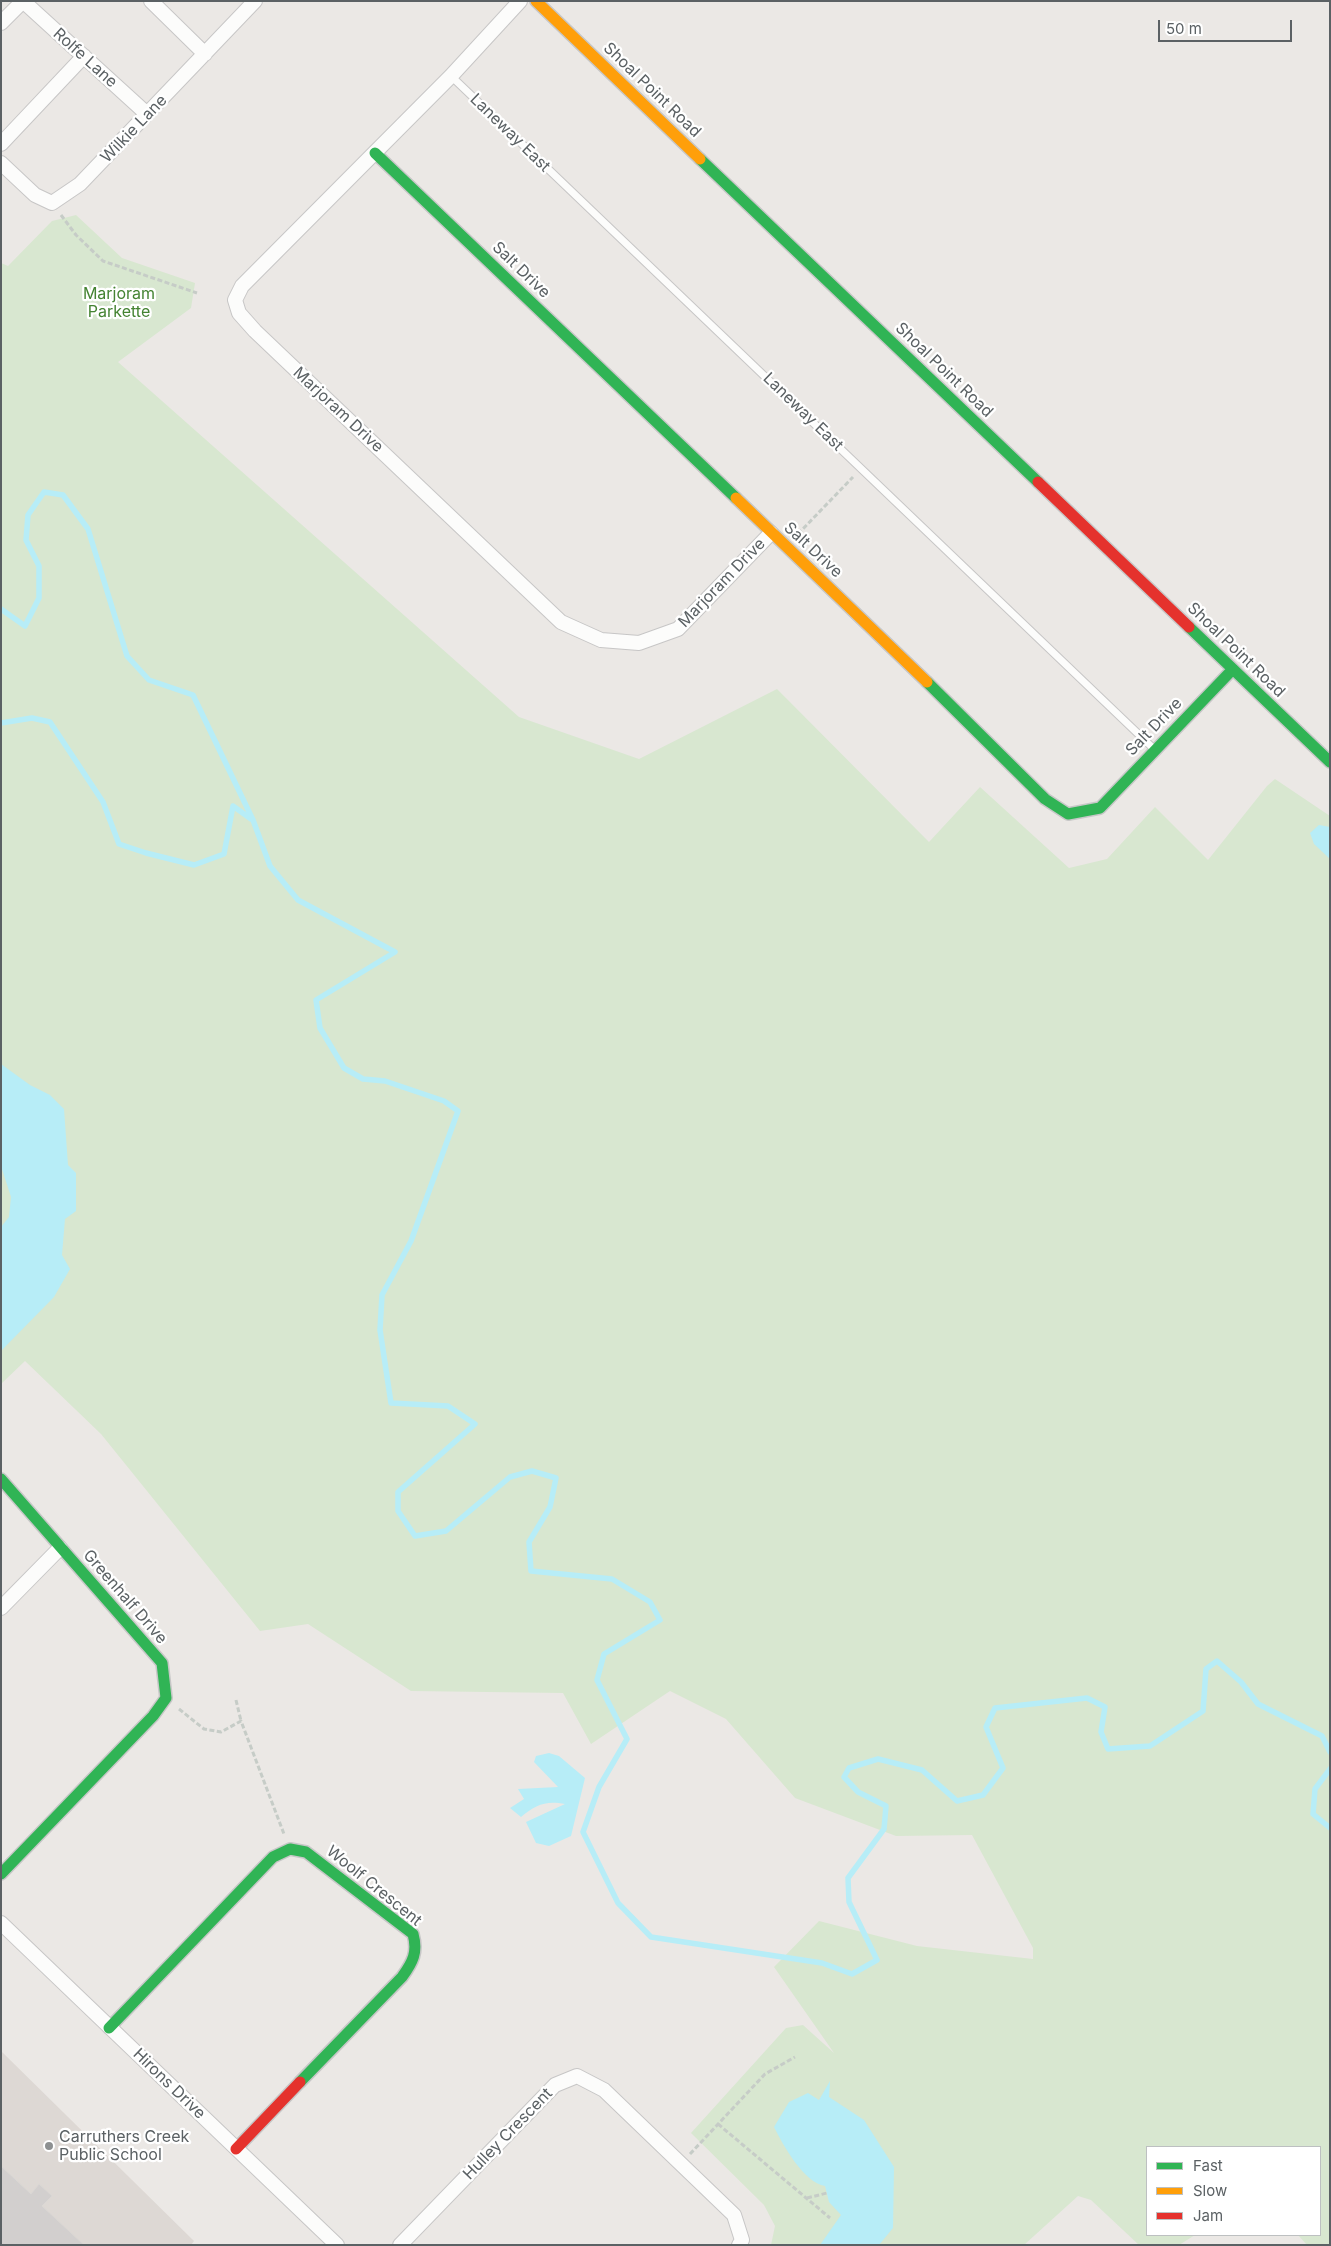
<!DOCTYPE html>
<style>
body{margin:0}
#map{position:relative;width:1331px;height:2246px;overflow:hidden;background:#ebe8e5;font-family:Inter,sans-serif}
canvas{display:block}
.frame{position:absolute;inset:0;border:2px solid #5b6164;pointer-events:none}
.legend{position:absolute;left:1146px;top:2146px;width:175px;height:90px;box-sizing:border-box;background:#fff;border:1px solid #bdc0c1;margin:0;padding:6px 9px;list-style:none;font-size:15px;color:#5b6164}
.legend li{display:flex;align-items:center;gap:10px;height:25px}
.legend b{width:25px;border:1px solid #bdc0c1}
.scale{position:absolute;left:1158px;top:20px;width:134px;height:22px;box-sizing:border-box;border:2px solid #5b6164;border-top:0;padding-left:6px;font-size:15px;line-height:18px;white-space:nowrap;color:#5b6164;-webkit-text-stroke:4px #fff;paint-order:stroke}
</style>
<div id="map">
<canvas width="1331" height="2246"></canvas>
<div class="frame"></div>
<ul class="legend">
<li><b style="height:6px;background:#30b455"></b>Fast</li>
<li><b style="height:6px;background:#ff9f0a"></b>Slow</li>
<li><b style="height:6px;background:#e5322d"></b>Jam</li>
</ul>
<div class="scale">50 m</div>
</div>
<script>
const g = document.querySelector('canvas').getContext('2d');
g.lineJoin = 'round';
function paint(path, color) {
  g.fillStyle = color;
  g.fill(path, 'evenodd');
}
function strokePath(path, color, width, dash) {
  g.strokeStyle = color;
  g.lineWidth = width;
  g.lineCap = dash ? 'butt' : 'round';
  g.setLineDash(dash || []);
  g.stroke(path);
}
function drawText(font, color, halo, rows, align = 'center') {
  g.font = font + ' Inter,sans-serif';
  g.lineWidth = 4.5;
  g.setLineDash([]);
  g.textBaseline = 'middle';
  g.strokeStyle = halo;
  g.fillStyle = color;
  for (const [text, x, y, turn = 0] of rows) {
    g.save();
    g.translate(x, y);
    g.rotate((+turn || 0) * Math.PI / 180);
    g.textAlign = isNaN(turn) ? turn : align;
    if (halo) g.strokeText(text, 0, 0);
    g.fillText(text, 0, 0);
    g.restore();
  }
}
paint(new Path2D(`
 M 1,2051 L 194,2241 L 191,2245 L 1,2245 Z`), '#ddd8d4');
paint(new Path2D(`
 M 76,215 L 122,258 L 195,283 L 191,308 L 118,362 L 519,717 L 639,759 L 777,689 L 929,842 L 980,787 L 1069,868 L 1107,859 L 1155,807 L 1208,860 L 1267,786 L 1275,779 L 1330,816 L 1330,2245 L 1307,2245 L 1298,2235 L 1320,2235 L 1320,2147 L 1147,2147 L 1147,2235 L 1195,2235 L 1179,2245 L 1139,2245 L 1091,2200 L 1078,2196 L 1024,2245 L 771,2245 L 775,2226 L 764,2205 L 691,2133 L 786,2028 L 803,2025 L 834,2053 L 774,1967 L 819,1921 L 917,1946 L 1033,1959 L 1033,1948 L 972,1835 L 896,1836 L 795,1798 L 726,1719 L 670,1691 L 591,1744 L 563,1693 L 411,1691 L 308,1624 L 260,1631 L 101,1434 L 25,1361 L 1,1384 L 1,263 L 8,266 L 52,221 Z`), '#d8e7d0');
paint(new Path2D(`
 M 1319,825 L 1330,827 L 1330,859 L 1314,844 L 1310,833 Z
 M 1,1064 L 30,1085 L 50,1095 L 64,1109 L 68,1165 L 76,1173 L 76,1211 L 65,1219 L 62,1255 L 70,1269 L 54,1297 L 1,1351 L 1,1227 L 9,1217 L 11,1197 L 1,1166 Z
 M 549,1753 L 559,1756 L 585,1778 L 571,1836 L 549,1846 L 536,1843 L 526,1822 L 565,1804 C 546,1800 535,1805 521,1817 L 510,1808 L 524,1799 L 518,1789 L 558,1787 L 534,1762 L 536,1756 Z
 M 830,2081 L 829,2097 L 864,2120 L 894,2167 L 893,2228 L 879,2245 L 820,2245 L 841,2215 L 829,2202 L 825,2186 C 804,2183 783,2145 774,2127 L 789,2102 L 808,2093 L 819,2100 Z`), '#b7edf7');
strokePath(new Path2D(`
 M 1,609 L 25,626 L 39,598 L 39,566 L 26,540 L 28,515 L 44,492 L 63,495 L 88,529 L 127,656 L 149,680 L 193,695 L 253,820 L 270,866 L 298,900 L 395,952 L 316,1000 L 320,1028 L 344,1068 L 363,1079 L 385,1081 L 444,1101 L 458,1111 L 411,1241 L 382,1295 L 380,1330 L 391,1403 L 448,1406 L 475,1424 L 398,1492 L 398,1511 L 415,1536 L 446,1531 L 510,1477 L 532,1471 L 556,1478 L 550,1507 L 529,1542 L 531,1571 L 612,1579 L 650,1602 L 660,1620 L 604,1654 L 597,1680 L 627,1739 L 599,1787 L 583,1832 L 618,1903 L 651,1937 L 822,1963 L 852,1974 L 877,1960 L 849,1902 L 848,1878 L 884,1829 L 886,1806 L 858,1792 L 844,1777 L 849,1768 L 878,1759 L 922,1770 L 957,1801 L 983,1795 L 1003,1768 L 986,1727 L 995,1708 L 1087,1698 L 1105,1707 L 1101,1732 L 1108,1749 L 1150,1746 L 1203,1711 L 1206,1669 L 1217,1661 L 1241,1682 L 1258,1704 L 1322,1736 L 1330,1752
 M 1,723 L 32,718 L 50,722 L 103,802 L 119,844 L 146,853 L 194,865 L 224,854 L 233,806 L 251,819
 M 1330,1769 L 1315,1789 L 1313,1814 L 1330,1828`), '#b7edf7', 5.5);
const building = new Path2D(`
 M 1,2166 L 31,2194 L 39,2184 L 52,2196 L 42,2206 L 84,2245 L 1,2245 Z`);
paint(building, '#d2cfce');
strokePath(building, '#dad7d4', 1);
const lane = new Path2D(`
 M 451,76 L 1154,749`);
const street = new Path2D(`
 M 23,1 L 147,114
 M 151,1 L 205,54
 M 520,1 L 451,76 L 242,286 L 235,300 L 239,313 L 255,331 L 561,622 L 601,640 L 639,643 L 678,629 L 771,533
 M 1,23 L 23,1
 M 1,144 L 84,56
 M 1,163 L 35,195 L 52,203 L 80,184 L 255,1
 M 1,1608 L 60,1548
 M 1,1923 L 337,2245
 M 400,2245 L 555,2085 L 577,2076 L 604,2090 L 734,2215 L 742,2240 L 739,2245`);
const fast = new Path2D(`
 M 375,153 L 736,498
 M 700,159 L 1038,482
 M 1189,627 L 1330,762
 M 927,682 L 1045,799 L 1068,814 L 1100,808 L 1233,669
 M 1,1479 L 162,1663 L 166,1698 L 153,1716 L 1,1874
 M 109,2028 L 273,1857 L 290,1849 L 306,1852 L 413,1934 C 418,1952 413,1962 402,1977 L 300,2082`);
const slow = new Path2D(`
 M 536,1 L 700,159
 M 736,498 L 927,682`);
const jam = new Path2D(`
 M 1038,482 L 1189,627
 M 236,2149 L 300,2082`);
strokePath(lane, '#c7c6c6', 9);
strokePath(street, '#c7c6c6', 16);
strokePath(fast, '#c7c7c7', 14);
strokePath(slow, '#c7c7c7', 14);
strokePath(jam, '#c7c7c7', 14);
strokePath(new Path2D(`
 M 61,215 L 76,235 L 103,261 L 197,293
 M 798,534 L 853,477
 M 236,1700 L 241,1721
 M 179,1709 L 204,1729 L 221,1732 L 241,1721 L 284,1834
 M 718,2124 L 830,2218
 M 690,2154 L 765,2074 L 795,2057
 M 807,2198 L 827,2193`), '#c6ccc7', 3, [5, 2.5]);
strokePath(lane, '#fcfcfb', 7);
strokePath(street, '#fcfcfb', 14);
strokePath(fast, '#30b455', 11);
strokePath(slow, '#ff9f0a', 11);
strokePath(jam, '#e5322d', 11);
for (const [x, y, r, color] of [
 [49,2146,5,"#8d9091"]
]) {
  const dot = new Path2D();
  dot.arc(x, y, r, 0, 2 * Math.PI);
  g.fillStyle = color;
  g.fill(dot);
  strokePath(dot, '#fff', 2);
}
drawText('16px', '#5b6164', '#fff', [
 ["Rolfe Lane",85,58,42],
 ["Shoal Point Road",652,90,44],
 ["Wilkie Lane",134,129,-46],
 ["Laneway East",510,133,44],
 ["Salt Drive",521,270,44],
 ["Shoal Point Road",944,370,44],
 ["Marjoram Drive",338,410,43],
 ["Laneway East",803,412,44],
 ["Salt Drive",813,550,43],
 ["Marjoram Drive",722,583,-46],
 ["Shoal Point Road",1236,650,44],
 ["Salt Drive",1154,727,-46],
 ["Greenhalf Drive",125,1597,49],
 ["Woolf Crescent",374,1886,39],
 ["Hirons Drive",169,2084,44],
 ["Hulley Crescent",508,2134,-46]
]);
drawText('16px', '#448332', '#fff', [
 ["Marjoram",119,294],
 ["Parkette",119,312]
]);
drawText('16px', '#5b6164', '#fff', [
 ["Carruthers Creek",59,2137],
 ["Public School",59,2155]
], 'left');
</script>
